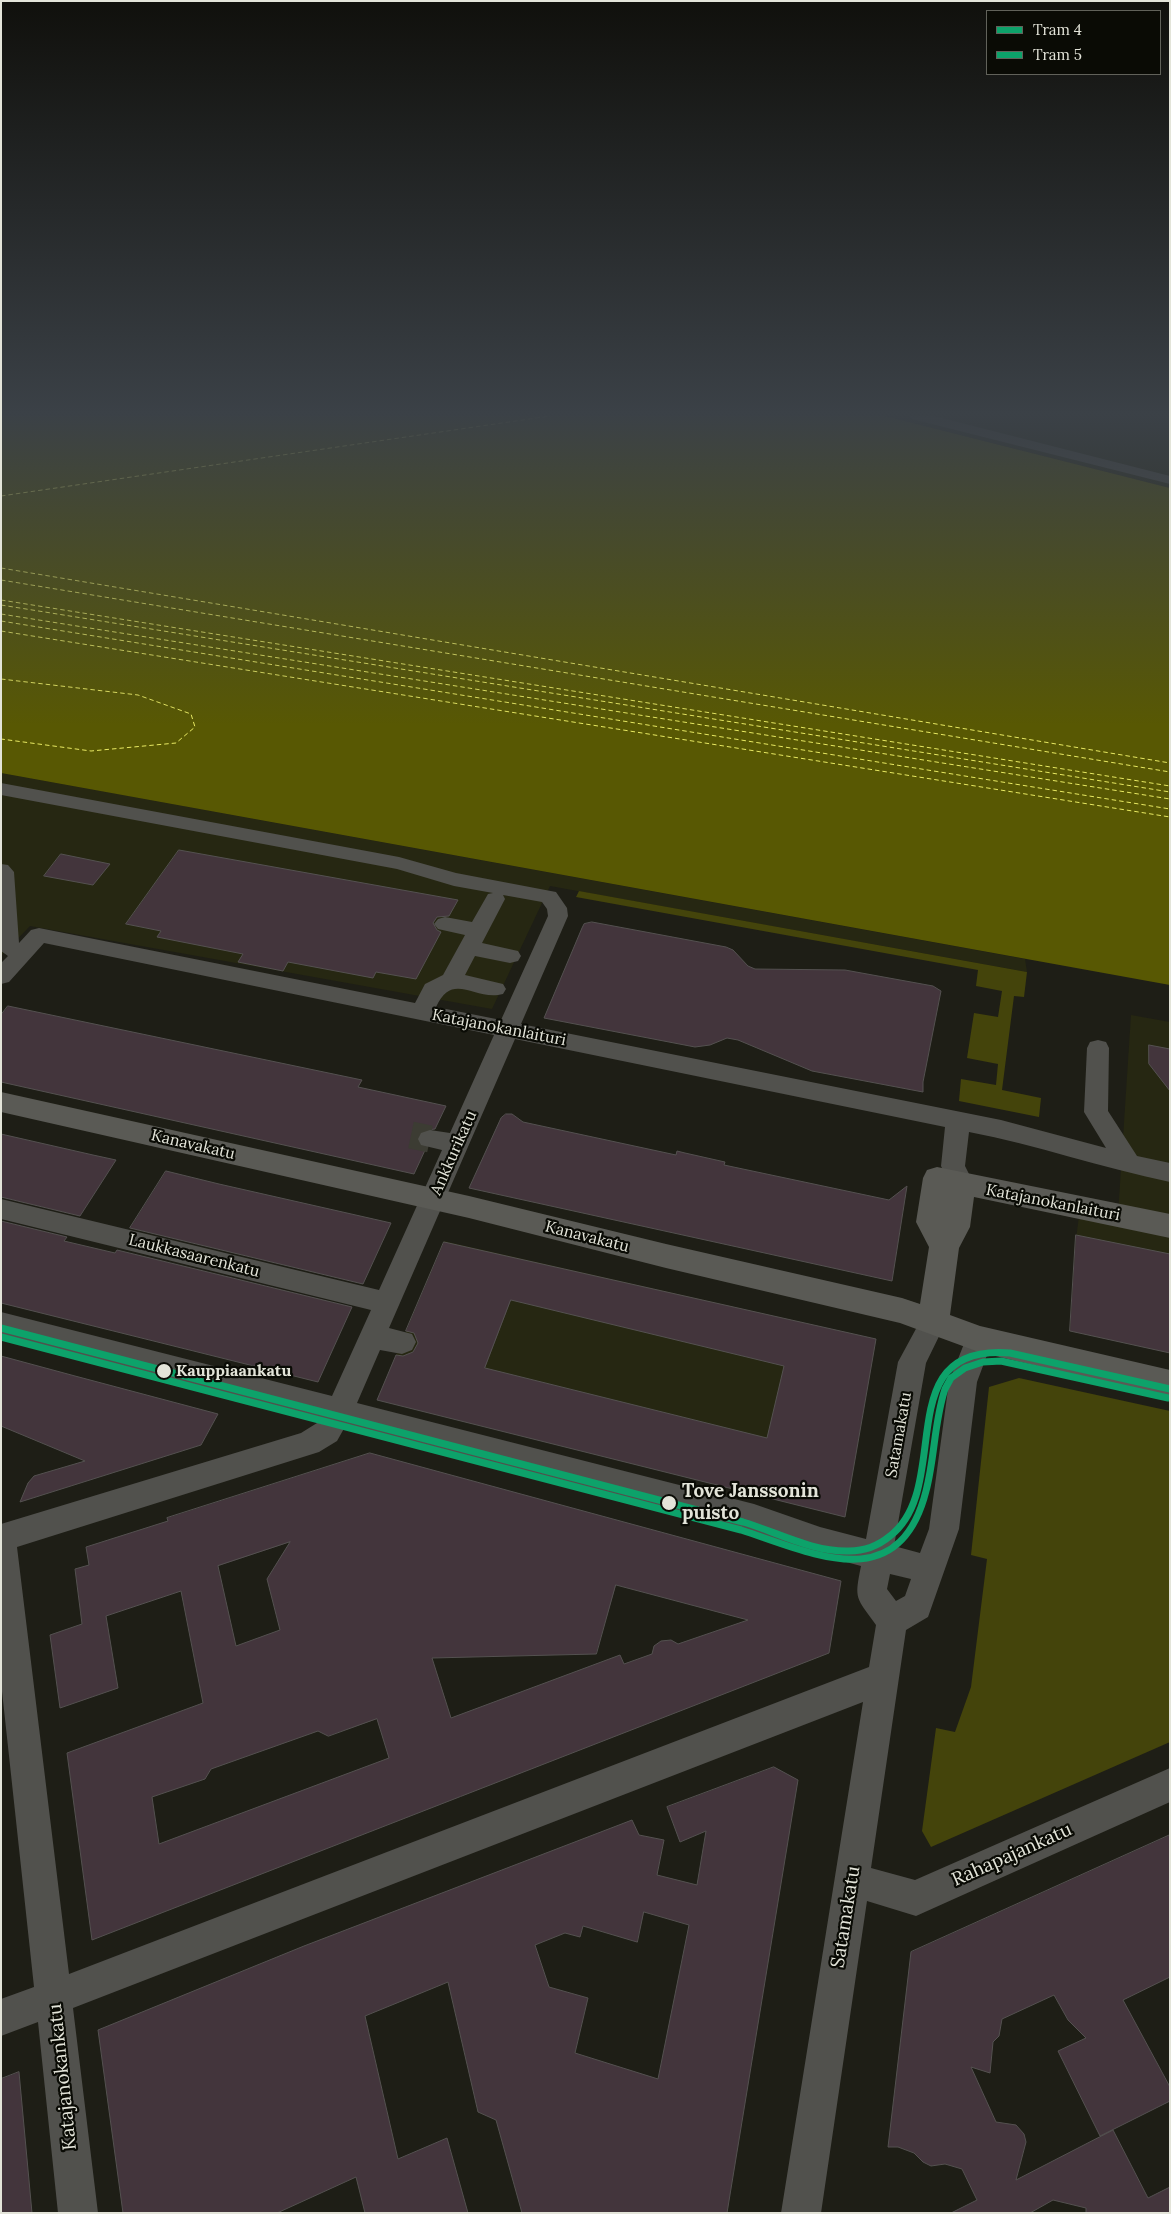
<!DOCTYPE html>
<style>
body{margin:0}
#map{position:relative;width:1171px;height:2214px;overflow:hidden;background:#1e1e16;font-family:Lora,serif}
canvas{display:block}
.frame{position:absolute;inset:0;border:2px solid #e3e4d9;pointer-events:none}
.legend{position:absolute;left:986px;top:10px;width:175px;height:65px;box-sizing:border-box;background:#0a0b05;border:1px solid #61625a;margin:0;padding:6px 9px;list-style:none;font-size:15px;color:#e3e4d9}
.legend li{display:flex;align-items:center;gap:10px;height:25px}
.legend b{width:25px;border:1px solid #61625a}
</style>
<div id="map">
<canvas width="1171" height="2214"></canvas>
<div class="frame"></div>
<ul class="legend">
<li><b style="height:6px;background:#0da26a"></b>Tram 4</li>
<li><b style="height:6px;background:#0da26a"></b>Tram 5</li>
</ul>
</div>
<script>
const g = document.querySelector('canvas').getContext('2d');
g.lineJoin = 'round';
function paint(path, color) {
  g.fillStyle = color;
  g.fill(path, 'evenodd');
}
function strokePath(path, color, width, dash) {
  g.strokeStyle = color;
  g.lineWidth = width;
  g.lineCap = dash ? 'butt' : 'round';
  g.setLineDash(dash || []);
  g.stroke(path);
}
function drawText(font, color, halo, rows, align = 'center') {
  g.font = font + ' Lora,serif';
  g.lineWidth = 4.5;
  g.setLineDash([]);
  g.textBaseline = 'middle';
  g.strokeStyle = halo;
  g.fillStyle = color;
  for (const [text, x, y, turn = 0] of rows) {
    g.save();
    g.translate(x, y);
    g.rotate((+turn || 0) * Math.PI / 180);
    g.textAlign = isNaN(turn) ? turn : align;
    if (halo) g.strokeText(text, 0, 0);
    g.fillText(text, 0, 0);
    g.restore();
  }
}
paint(new Path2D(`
 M 885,416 L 1170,416 L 1170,488 Z
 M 1,773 L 1025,959 L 1027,972 L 550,886 L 492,1009 L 30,926 L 1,956 Z
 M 1131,1015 L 1170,1022 L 1170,1353 L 1070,1331 L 1075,1247 L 1080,1208 L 1118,1215 Z
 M 444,1241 L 876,1339 L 845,1517 L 377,1400 Z`), '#262712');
paint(new Path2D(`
 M 579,891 L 1027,972 L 1024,997 L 1014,996 L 1002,1090 L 1041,1098 L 1039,1117 L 959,1101 L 961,1079 L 996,1085 L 998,1064 L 967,1058 L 974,1013 L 998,1017 L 1002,991 L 976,986 L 978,970 L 576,897 Z
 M 1019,1378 L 1170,1411 L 1170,1742 L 931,1847 L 922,1831 L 936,1728 L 955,1732 L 971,1687 L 987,1559 L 971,1555 L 989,1387 Z`), '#44440b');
paint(new Path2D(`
 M 1,416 L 885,416 L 1170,488 L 1170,985 L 1,773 Z`), '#585803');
strokePath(new Path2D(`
 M 1,496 L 550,416
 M 1,568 L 1170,763
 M 1,580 L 1170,772
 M 1,600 L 1170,786
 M 1,605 L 1170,792
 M 1,614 L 1170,799
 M 1,621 L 1170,809
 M 1,631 L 1170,817
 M 1,679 L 138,695 L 191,714 L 195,727 L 176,743 L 91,751 L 1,739`), '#e9ea63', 1, [4.5, 3]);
const building = new Path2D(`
 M 179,850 L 458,900 L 449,916 L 437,917 L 433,923 L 437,930 L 441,932 L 416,979 L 376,972 L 373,978 L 288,962 L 283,971 L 238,962 L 243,954 L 157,937 L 161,931 L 126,924 Z
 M 61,854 L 110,864 L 93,885 L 44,876 Z
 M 592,922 L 726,947 L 733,950 L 748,966 L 755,969 L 845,970 L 933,986 L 941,991 L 923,1082 L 923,1092 L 812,1071 L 738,1040 L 727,1038 L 710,1045 L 695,1047 L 544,1018 L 582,928 L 584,924 Z
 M 8,1006 L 362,1080 L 358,1087 L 446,1106 L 435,1129 L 420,1131 L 416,1138 L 419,1146 L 426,1148 L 414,1174 L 1,1082 L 1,1015 Z
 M 1149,1045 L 1170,1049 L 1170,1091 L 1149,1064 Z
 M 506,1114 L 512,1114 L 523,1122 L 676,1155 L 677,1151 L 685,1153 L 725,1162 L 724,1165 L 889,1200 L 907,1186 L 892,1281 L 469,1188 L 501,1118 Z
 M 1,1134 L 93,1155 L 116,1160 L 80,1216 L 1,1197 Z
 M 166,1171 L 219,1184 L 391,1223 L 363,1284 L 130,1228 Z
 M 1,1221 L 67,1237 L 64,1241 L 115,1253 L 117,1250 L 352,1307 L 318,1382 L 1,1303 Z
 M 1076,1235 L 1170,1254 L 1170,1353 L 1070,1331 Z
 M 444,1242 L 876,1339 L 845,1517 L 377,1400 L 396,1355 L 403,1356 L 413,1352 L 418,1343 L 414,1333 L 406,1331 ZM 511,1300 L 784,1366 L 767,1438 L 485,1368 Z
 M 1,1356 L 75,1376 L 218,1414 L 201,1445 L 20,1502 L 28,1483 L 34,1476 L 85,1461 L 1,1426 Z
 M 370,1453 L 841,1581 L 829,1653 L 92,1940 L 67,1753 L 203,1703 L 181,1591 L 106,1616 L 118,1688 L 60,1708 L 50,1635 L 82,1624 L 75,1569 L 89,1565 L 86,1547 L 168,1521 L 167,1518 ZM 290,1542 L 267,1579 L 280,1630 L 236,1646 L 218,1566 ZM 616,1585 L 748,1620 L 678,1644 L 671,1640 L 661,1641 L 654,1646 L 652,1654 L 624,1664 L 620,1655 L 451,1718 L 432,1658 L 596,1654 ZM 377,1719 L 389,1758 L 159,1844 L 152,1797 L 205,1779 L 211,1769 L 318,1731 L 328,1736 Z
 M 774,1767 L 798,1780 L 727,2213 L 522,2213 L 496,2120 L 478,2112 L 448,1982 L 365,2016 L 398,2159 L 447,2138 L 468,2213 L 365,2213 L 356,2177 L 277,2213 L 123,2213 L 98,2030 L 304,1946 L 632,1820 L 639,1835 L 664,1840 L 657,1875 L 697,1885 L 706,1831 L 680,1842 L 667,1807 ZM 644,1912 L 689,1925 L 658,2079 L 575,2053 L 588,1998 L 549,1987 L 535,1945 L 565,1933 L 580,1937 L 583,1926 L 637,1942 Z
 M 1170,1835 L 1170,1977 L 1123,2000 L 1170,2087 L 1170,2101 L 1100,2136 L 1058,2051 L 1086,2038 L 1068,2020 L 1054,1995 L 1002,2019 L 999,2036 L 993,2042 L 990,2073 L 971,2067 L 996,2122 L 1016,2125 L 1024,2134 L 1026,2142 L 1016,2180 L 1113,2130 L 1148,2198 L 1170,2187 L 1170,2213 L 1086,2213 L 1086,2208 L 1053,2200 L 1030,2213 L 951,2213 L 977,2200 L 962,2169 L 945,2164 L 931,2166 L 923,2162 L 914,2153 L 898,2147 L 888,2147 L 911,1952 Z
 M 19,2072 L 32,2213 L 1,2213 L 1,2079 Z`);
paint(building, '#43353c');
strokePath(building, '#545150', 1);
strokePath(new Path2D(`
 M 411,1135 L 430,1139`), '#3c3c33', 27, [27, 13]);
paint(new Path2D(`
 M 910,416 L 934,416 L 1170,476 L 1170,484 L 912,419 Z
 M 1,783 L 399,857 L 456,873 L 556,892 L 567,908 L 568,916 L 521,1024 L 1001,1120 L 1106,1148 L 1084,1112 L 1087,1048 L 1090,1042 L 1098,1040 L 1106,1042 L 1109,1048 L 1108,1111 L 1137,1156 L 1170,1163 L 1170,1182 C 1102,1168 1037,1145 969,1132 L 965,1166 L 974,1184 L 971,1191 L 962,1194 L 953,1191 L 941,1166 L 945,1127 L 515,1039 L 389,1328 L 412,1334 L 416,1342 L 412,1350 L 402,1354 L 380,1350 L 357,1403 L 754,1504 L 820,1527 L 866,1539 L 898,1362 L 924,1314 L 933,1311 L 942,1314 L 946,1322 L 926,1363 L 894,1546 L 920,1553 L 929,1529 L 949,1382 L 969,1331 L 979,1328 L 989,1331 L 993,1339 L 977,1382 L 959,1529 L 928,1617 L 906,1630 L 871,1868 L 915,1880 L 1170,1768 L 1170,1802 L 916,1916 L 867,1901 L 821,2213 L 781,2213 L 863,1702 L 73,2008 L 98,2213 L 58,2213 L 38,2022 L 1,2036 L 1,1999 L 34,1987 L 1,1682 L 1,1524 L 301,1433 L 317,1423 L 320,1418 L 1,1334 L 1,1312 L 332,1396 L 371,1310 L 1,1219 L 1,1199 L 379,1290 L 442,1150 L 421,1145 L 418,1139 L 421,1133 L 430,1130 L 450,1133 L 494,1035 L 44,943 L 9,982 L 1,984 L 1,963 L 8,956 L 1,951 L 1,864 L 8,865 L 14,872 L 19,943 L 31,930 L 39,928 L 415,1003 L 425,984 L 443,975 L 465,935 L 438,929 L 434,924 L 438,919 L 445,917 L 472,922 L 488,894 L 493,893 L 454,886 L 397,869 L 1,795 ZM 503,895 L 542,902 L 547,909 L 548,916 L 501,1020 L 436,1007 C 453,970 475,1002 503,994 L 506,989 L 503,984 L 465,975 L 475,956 L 510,963 L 518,961 L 521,956 L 518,951 L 482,943 L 505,899 ZM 346,1425 L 754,1532 L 820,1555 L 861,1566 C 854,1600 856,1597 876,1625 L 869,1667 L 69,1974 L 17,1547 L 319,1452 L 337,1441 ZM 890,1574 L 911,1579 L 905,1596 L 896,1601 L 887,1589 Z`), '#51514d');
paint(new Path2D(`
 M 1,1092 L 469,1196 L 666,1244 L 902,1298 L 920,1304 L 929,1247 L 916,1222 L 923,1178 L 927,1170 L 937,1167 L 1170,1214 L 1170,1238 L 974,1197 L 970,1227 L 959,1248 L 950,1315 L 980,1326 L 1170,1370 L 1170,1398 L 979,1352 L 900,1323 L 666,1268 L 469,1218 L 1,1112 Z`), '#5a5a55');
strokePath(new Path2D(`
 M 1,1328 L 743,1522 C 777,1532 812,1552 849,1551 C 865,1551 878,1546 890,1536 C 955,1486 887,1343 1010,1353 L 1170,1389`), '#0da26a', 7);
strokePath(new Path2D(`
 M 1,1337 L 741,1530 C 812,1553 899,1598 926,1491 C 935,1457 934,1422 945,1389 L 951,1378 L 965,1368 L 983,1362 L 1001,1361 L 1168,1398`), '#0da26a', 7);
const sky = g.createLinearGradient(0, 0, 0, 726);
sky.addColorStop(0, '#10100c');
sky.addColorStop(0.57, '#3b4147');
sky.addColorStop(1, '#3b414700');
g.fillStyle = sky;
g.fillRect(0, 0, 1171, 726);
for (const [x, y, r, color] of [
 [164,1371,8,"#e3e4d9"],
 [669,1503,8,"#e3e4d9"]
]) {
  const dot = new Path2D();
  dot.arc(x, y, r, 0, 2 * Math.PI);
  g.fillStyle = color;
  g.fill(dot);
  strokePath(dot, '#0a0b05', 2);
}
drawText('16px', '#e3e4d9', '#0a0b05', [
 ["Katajanokanlaituri",499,1028,11],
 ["Kanavakatu",193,1145,13],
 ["Ankkurikatu",454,1153,-66],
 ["Katajanokanlaituri",1053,1203,11],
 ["Kanavakatu",587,1237,14],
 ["Laukkasaarenkatu",194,1256,14],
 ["Satamakatu",899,1435,-80]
]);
drawText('bold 16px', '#e3e4d9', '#0a0b05', [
 ["Kauppiaankatu",176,1371]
], 'left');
drawText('bold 19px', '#e3e4d9', '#0a0b05', [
 ["Tove Janssonin",682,1492],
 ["puisto",682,1514]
], 'left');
drawText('19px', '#e3e4d9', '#0a0b05', [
 ["Rahapajankatu",1012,1855,-24],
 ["Satamakatu",846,1917,-81],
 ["Katajanokankatu",63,2077,-96]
]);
</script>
